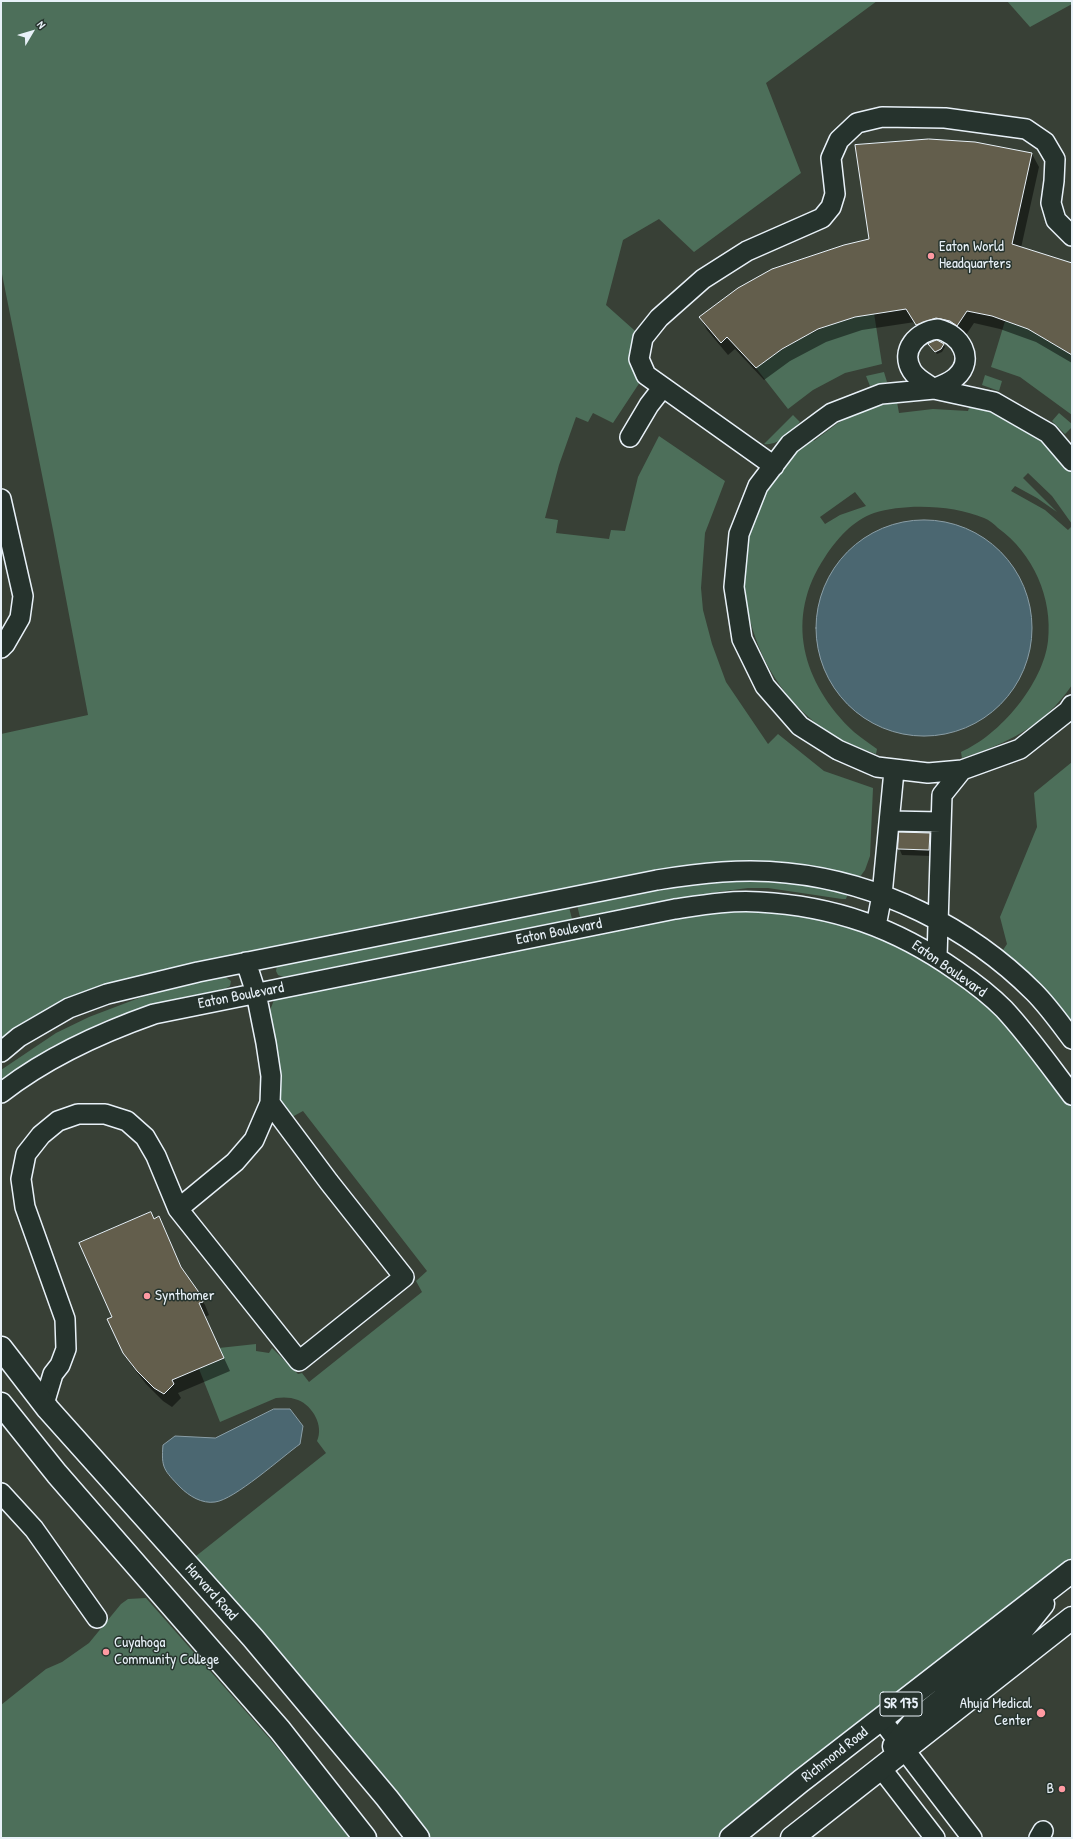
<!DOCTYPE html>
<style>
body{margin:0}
#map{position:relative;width:1073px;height:1839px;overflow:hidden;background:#384036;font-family:"Patrick Hand",sans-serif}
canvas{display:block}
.frame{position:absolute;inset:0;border:2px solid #e8f1f8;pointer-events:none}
.north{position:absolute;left:12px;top:12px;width:40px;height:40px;-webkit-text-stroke:3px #26332d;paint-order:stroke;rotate:52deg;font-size:11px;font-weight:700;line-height:16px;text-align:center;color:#e8f1f8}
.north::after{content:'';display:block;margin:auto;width:14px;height:18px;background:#e8f1f8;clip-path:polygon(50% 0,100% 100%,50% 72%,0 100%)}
</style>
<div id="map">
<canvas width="1073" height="1839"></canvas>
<div class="frame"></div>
<div class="north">N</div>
</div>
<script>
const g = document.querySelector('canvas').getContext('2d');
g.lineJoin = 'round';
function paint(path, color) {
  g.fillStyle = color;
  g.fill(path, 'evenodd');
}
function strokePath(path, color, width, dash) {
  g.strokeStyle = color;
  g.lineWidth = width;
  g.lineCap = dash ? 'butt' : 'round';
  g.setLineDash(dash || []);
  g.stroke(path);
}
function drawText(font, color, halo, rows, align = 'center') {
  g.font = font + ' "Patrick Hand",sans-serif';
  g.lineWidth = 3;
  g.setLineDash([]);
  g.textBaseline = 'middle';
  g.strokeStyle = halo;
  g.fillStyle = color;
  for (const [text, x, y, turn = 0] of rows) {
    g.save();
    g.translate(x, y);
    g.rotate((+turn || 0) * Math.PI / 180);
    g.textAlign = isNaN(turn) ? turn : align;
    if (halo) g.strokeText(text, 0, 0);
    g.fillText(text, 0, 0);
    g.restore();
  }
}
paint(new Path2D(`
 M 1,1 L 877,1 L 766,83 L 801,173 L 694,252 L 659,219 L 623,240 L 606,305 L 643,338 L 642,379 L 613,423 L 593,413 L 588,422 L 576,417 L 559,465 L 545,518 L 558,520 L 556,533 L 609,539 L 611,530 L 625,531 L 638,477 L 659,436 L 725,481 L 705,533 L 701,588 L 703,610 L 712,644 L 726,682 L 768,744 L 778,734 L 824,771 L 873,788 L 870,856 L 865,870 L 853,886 L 717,872 L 107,994 L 1,1051 L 1,734 L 88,715 L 53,530 L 1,269 Z
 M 1007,1 L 1072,1 L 1072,4 L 1030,27 Z
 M 874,313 L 882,364 L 845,373 L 813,390 L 788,409 L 756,368 C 794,340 826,322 874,313 Z
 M 1005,321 L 1028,329 L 1072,355 L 1072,415 L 1020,377 L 991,367 Z
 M 884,372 L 887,382 L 870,386 L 866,376 Z
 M 985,375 L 1002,381 L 999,391 L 982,385 Z
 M 897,402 L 899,413 L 933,409 L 968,411 L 970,405 L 1006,417 L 1052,447 L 1072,469 L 1072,524 L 1052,496 L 1028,473 L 1023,478 L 1057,512 L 1037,498 L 1015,486 L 1011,491 L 1045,510 L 1068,530 L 1072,526 L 1072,685 C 1045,725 1007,744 962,758 L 961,752 C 1000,735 1043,684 1048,641 C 1053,598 1033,553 998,528 C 994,524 989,520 984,518 C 954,505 905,503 874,513 C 853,520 836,540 825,557 C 784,618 802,683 854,732 C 861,738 869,743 877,749 L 876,754 C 860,748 844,742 830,733 C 750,682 718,568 770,486 C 781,467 795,453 811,438 L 814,441 L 838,423 L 868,408 ZM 855,492 L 866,506 L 840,515 L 825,524 L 820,517 Z
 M 1059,413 L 1072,424 L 1072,427 L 1065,434 L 1052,421 Z
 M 793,415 L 800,422 C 790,432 779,446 764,444 Z
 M 1072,762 L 1072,1039 L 997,959 L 1007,944 L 1000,917 L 1037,827 L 1034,793 Z
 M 765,879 L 794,881 L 846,893 L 847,896 L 846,899 L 842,899 L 768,888 L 748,888 L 717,892 L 580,917 L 577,905 L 638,892 L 705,882 Z
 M 569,907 L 572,919 L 283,977 L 278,975 L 276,971 L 277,966 L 281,964 Z
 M 675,909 L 839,914 L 970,980 L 1072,1095 L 1072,1571 L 731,1838 L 418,1838 L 186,1564 L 326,1453 L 317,1441 C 324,1426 313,1406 298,1400 C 291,1397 283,1397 276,1398 L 220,1422 L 199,1369 L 219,1348 L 256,1344 L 256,1351 L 269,1353 L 272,1348 L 298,1374 L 302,1373 L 309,1382 L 422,1292 L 416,1281 L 427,1271 L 303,1111 L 292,1117 L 286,1114 L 280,1101 L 281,1073 L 269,1013 L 274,1000 L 284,995 Z
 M 224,976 L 231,981 L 230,986 L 225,989 L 184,997 L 107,1020 L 51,1047 L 1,1083 L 1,1070 L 56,1033 L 89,1017 L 160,990 Z
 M 146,1598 L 270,1739 L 352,1838 L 1,1838 L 1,1705 L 46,1669 L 62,1662 L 89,1643 L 121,1604 L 128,1599 Z`), '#4d6f5a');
const water = new Path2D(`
 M816 628a108 108 0 1 1 216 0a108 108 0 1 1-216 0Z
 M 274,1409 L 290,1409 L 303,1426 L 300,1444 C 282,1457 234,1500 215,1502 C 202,1504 189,1496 180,1487 C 164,1470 161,1468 163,1445 L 175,1436 L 215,1438 Z`);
paint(water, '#4b6771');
strokePath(water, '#8a9ea7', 1);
paint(new Path2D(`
 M 1032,154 L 1039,167 L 1021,248 L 1072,265 L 1072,363 L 1036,342 L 1000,329 L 974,323 L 964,338 L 924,338 L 915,322 L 862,330 L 826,342 L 790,361 L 764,380 L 735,349 L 728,355 L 707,330 L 700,317 L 870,239 Z
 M 929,345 L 944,345 L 945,347 L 942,352 L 937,354 Z
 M 929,834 L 933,840 L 932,856 L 902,855 L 899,848 Z
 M 159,1218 L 185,1275 L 205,1305 L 209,1315 L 205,1317 L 230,1371 L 178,1393 L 181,1398 L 172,1407 L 163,1401 L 146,1384 L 132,1366 L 124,1353 L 114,1317 L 154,1220 Z`), '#0007');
const building = new Path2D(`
 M 929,139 L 975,142 L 1032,153 L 1012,244 L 1072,263 L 1072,355 L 1028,329 L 992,316 L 967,311 L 957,326 L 950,321 L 936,318 L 916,325 L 906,309 L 855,317 L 818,329 L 782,349 L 756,368 L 727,337 L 721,343 L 699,317 L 738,288 L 772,269 L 844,245 L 869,239 L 855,145 Z
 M 937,340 L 944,344 L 941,349 L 935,352 L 928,344 Z
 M 899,832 L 930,833 L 929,850 L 898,849 Z
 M 151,1212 L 154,1219 L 159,1216 L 181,1267 L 198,1291 L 203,1302 L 199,1303 L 224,1358 L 172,1380 L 174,1384 L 164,1394 L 154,1388 L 137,1371 L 123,1353 L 107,1319 L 112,1317 L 79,1243 Z`);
paint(building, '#635e4c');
strokePath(building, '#e8f1f8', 1);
const minor = new Path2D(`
 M 938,329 C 960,334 976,359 956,377 C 950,383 941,385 934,389 C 926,383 917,379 912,371 C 899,350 918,331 938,329 Z
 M 630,437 L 649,405 L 663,387
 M 1072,461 L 1048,433 L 994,402 L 934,389 L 881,394 L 832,413 L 821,421 L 790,444 L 758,486 L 739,534 L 734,587 L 742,639 L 765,686 L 800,726 L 838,750 L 877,767 L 928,773 L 962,770 L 1020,749 L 1068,711 L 1072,705
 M 774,466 L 646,375 L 639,359 L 643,338 L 659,318 L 703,279 L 747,251 L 822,218 L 831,207 L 835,194 L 831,158 L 839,140 L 857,123 L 882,117 L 945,118 L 1026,129 L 1045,142 L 1055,159 L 1054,181 L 1051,203 L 1056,220 L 1072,236
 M 1,499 L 23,596 L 20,618 L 5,644 L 1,648
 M 890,821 L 941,822
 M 876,926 L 882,895 L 894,771
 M 937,957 L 942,795 L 962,770
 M 1,1052 L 19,1037 L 69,1008 L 107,994 L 198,972 L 657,880 C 700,873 744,868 787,873 C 879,882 969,927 1034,992 C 1048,1006 1060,1023 1072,1039
 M 1,1093 C 47,1057 100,1033 154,1014 L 675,909 C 702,905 731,900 759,902 C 834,906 896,928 957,971 C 973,982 990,995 1004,1009 C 1029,1036 1050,1066 1072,1095
 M 178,1209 L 235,1162 L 254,1140 L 270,1103
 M 44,1404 L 53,1374 L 60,1365 L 66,1349 L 65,1319 L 25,1207 L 21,1179 L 26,1154 L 41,1135 L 58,1121 L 78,1114 L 105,1114 L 127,1121 L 145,1137 L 156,1156 L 178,1209 L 299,1361 L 404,1277 L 329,1182 L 270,1103 L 271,1076 L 266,1043 L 256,993 L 246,962
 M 1,1493 L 34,1529 L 97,1618
 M 881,1719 L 972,1838
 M 881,1768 L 935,1838
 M 1039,1838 L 1043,1831`);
const major = new Path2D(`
 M 1,1348 L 48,1409 L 253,1638 L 387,1798 L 418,1838
 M 1,1404 L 57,1474 L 280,1730 L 365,1838
 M 894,1746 L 913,1723 L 1011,1644 L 1043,1604
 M 731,1838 L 801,1781 L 1072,1571
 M 792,1838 L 1072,1618`);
strokePath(minor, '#e8f1f8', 22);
strokePath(major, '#e8f1f8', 25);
strokePath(minor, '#26332d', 19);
strokePath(major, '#26332d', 22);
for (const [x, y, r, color] of [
 [931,256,4,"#ff9aa2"],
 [147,1296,4,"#ff9aa2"],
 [106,1652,4,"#ff9aa2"],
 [1041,1713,5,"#ff9aa2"],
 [1062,1789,4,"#ff9aa2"]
]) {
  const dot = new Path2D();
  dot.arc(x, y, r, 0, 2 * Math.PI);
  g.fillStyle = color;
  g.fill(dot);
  strokePath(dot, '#26332d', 1.5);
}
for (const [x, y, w] of [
 [901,1704,42]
]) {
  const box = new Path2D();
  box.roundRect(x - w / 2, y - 12, w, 24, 3);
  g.fillStyle = '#26332d';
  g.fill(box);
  strokePath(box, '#e8f1f8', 1);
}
drawText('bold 14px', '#e8f1f8', null, [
 ["SR 175",901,1704]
]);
drawText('15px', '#e8f1f8', '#26332d', [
 ["Eaton World",939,247],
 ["Headquarters",939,264],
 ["Synthomer",155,1296],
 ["Cuyahoga",114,1643],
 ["Community College",114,1660],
 ["Ahuja Medical",1032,1704,"right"],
 ["Center",1032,1721,"right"],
 ["B",1054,1789,"right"]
], 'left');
drawText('15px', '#e8f1f8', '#26332d', [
 ["Eaton Boulevard",559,932,-11],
 ["Eaton Boulevard",949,969,35],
 ["Eaton Boulevard",241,996,-11],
 ["Harvard Road",211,1592,48],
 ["Richmond Road",835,1755,-38]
]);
</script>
